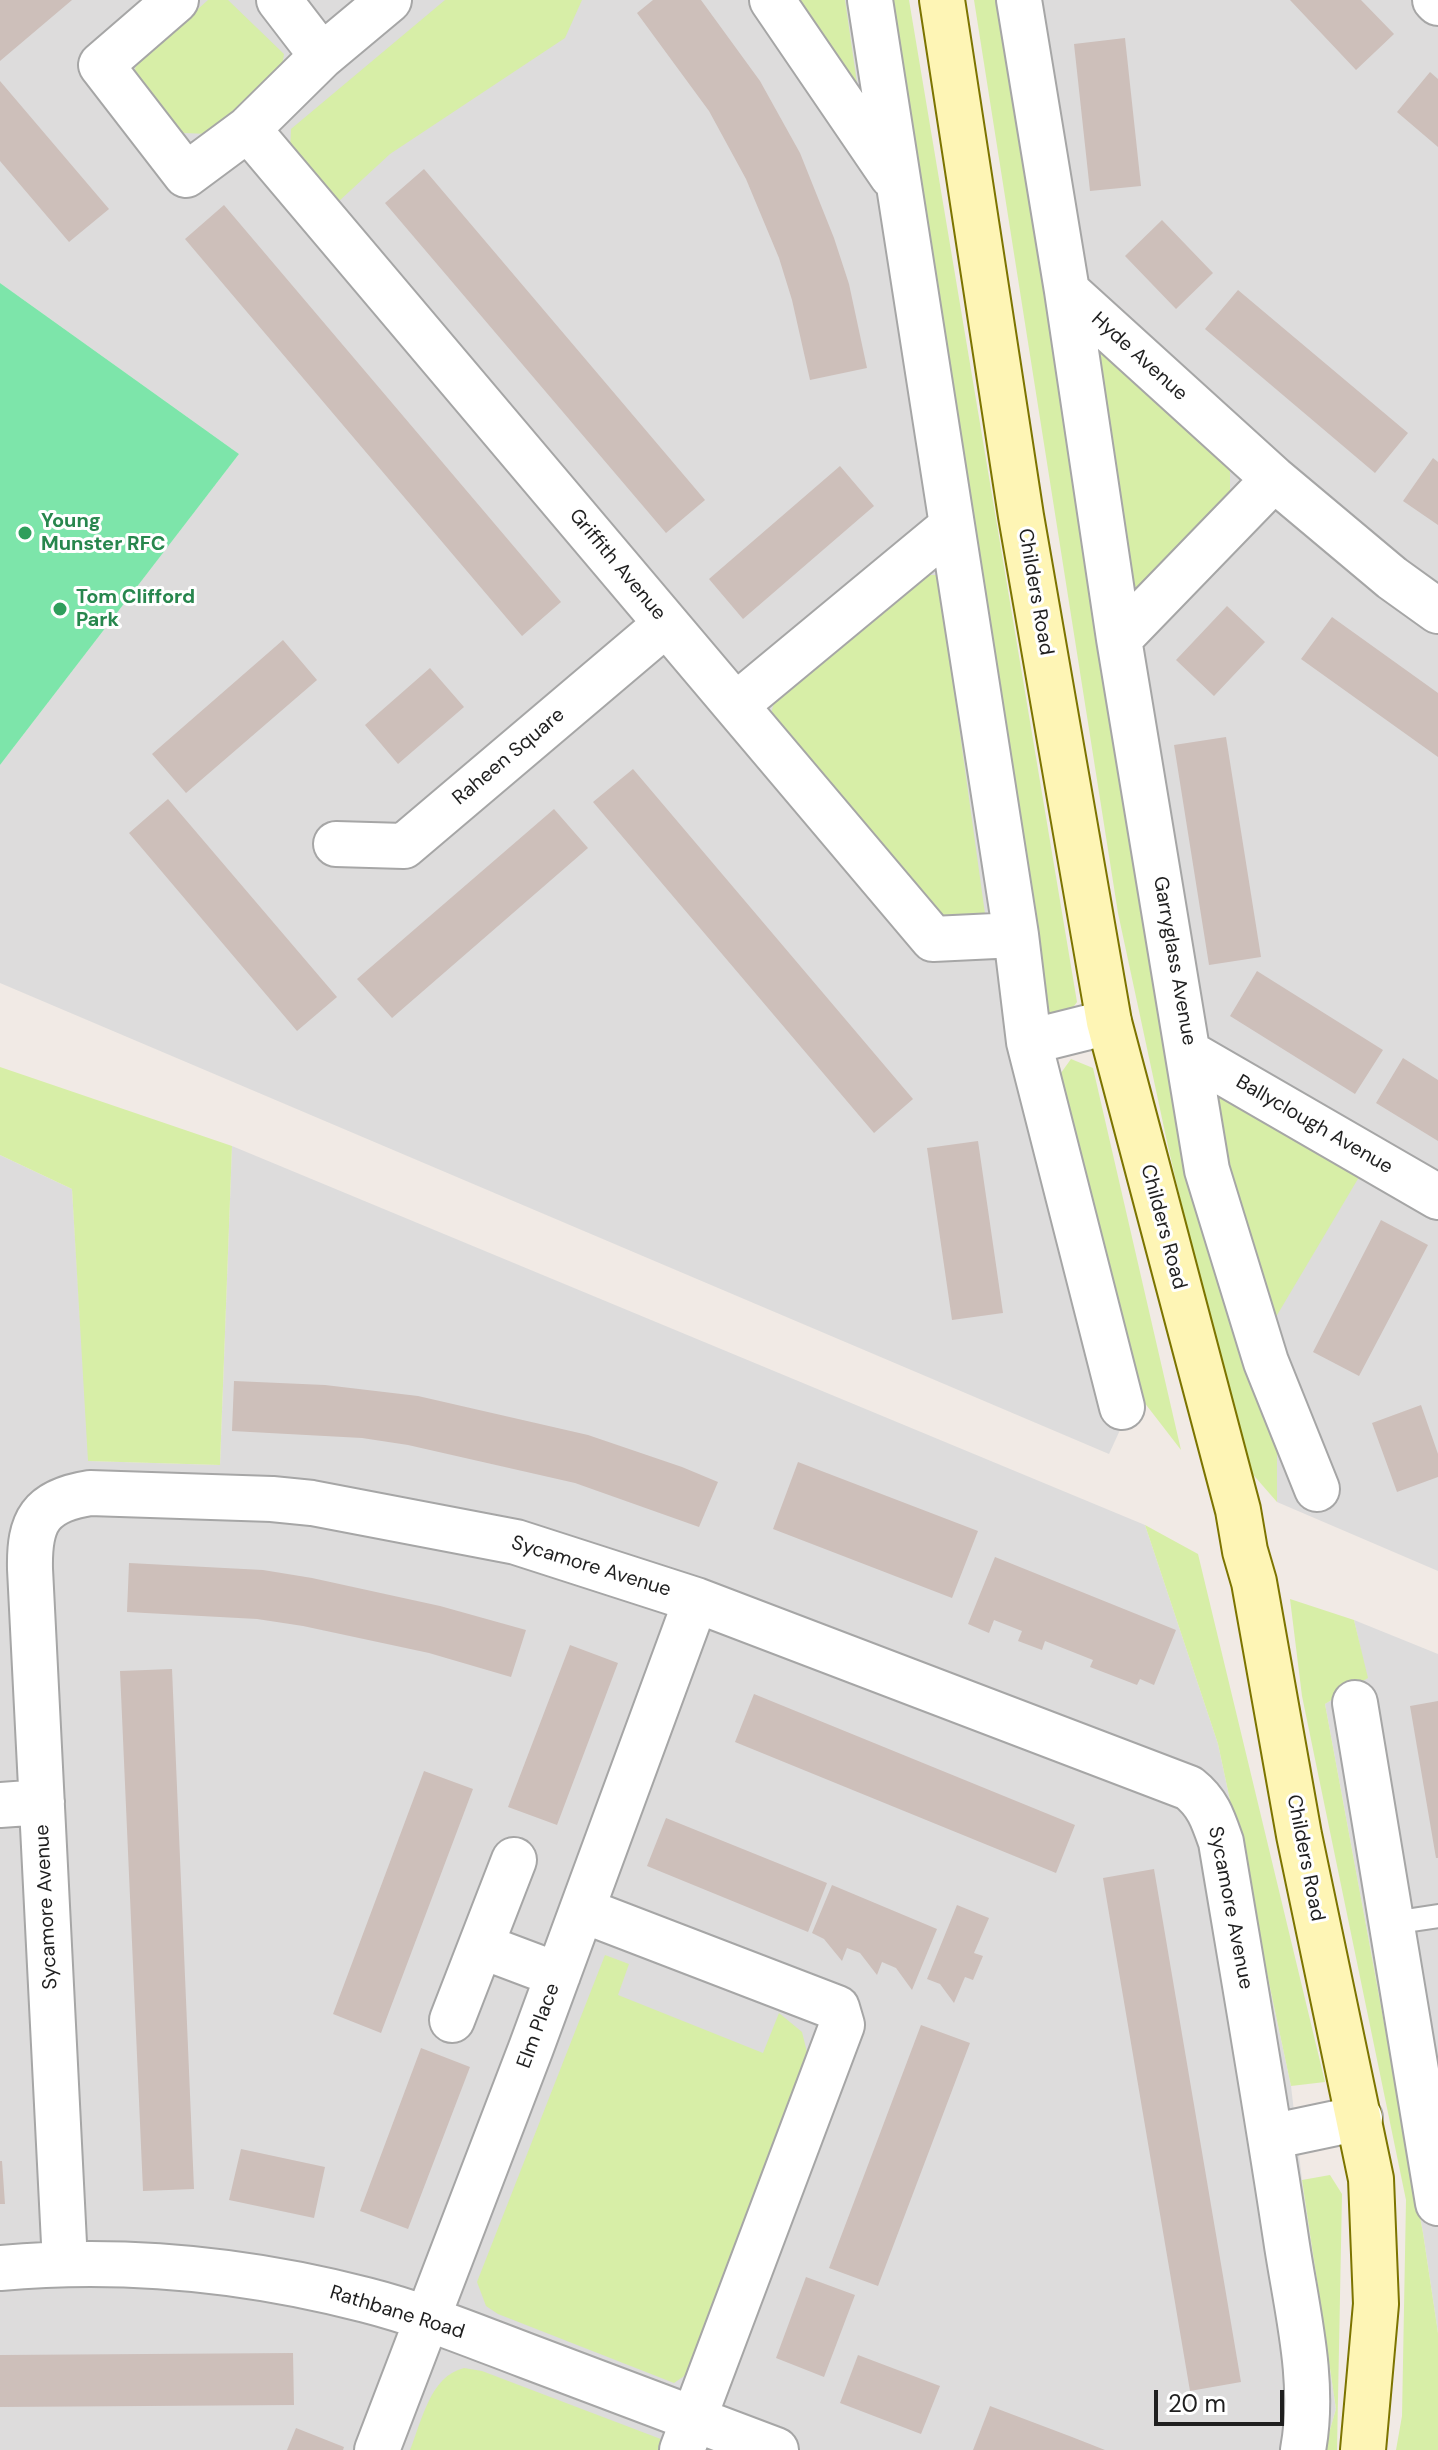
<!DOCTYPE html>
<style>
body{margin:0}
#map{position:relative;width:1438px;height:2450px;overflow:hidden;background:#f1eae5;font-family:"DM Sans",sans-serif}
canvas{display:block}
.scale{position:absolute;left:1154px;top:2390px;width:130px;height:36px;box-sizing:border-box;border:4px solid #1f1f1f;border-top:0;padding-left:10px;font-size:24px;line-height:28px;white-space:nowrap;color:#1f1f1f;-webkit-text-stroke:6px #fff;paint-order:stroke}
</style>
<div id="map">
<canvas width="1438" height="2450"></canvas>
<div class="scale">20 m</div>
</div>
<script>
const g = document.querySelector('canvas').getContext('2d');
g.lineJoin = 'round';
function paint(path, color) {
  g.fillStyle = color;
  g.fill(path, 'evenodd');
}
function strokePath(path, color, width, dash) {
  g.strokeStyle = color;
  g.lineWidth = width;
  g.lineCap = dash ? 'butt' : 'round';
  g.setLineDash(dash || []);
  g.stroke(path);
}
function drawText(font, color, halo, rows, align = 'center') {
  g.font = font + ' "DM Sans",sans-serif';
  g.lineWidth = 6;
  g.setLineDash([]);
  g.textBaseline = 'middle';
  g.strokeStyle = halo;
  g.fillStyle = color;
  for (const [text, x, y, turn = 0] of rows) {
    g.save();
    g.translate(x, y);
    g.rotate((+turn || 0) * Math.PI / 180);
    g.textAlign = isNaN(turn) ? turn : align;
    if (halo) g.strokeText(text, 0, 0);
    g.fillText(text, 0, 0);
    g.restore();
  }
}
paint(new Path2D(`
 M 0,0 L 884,0 L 1043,1015 L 1137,1393 L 1109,1454 L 0,983 L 0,765 L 239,454 L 0,283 Z
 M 996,0 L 1438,0 L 1438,1571 L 1277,1502 L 1277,1433 L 1063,399 Z
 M 232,1146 L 1145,1525 L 1218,1744 L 1291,2086 L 1302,2180 L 1336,2409 L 1324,2450 L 0,2450 L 0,1155 L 72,1189 L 89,1461 L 220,1465 Z
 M 1354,1620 L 1438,1654 L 1438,2333 L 1423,2233 L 1325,1704 L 1367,1678 Z`), '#dddcdc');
paint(new Path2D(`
 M 208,0 L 228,0 L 284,54 L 281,72 L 209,134 L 183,133 L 132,82 L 136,65 Z
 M 445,0 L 582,0 L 565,38 L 390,154 L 338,202 L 290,151 L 291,129 Z
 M 793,0 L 845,0 L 858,90 Z
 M 884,0 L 909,0 L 1077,1002 L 1067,1016 L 1043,1015 Z
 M 974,0 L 996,0 L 1063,399 L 1277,1433 L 1277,1502 L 1242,1462 L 1169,1151 L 1118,913 Z
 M 1101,346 L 1230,462 L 1230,493 L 1144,592 L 1122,579 L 1091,364 Z
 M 922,575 L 938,575 L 986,921 L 933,918 L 768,724 L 779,685 Z
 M 1071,1059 L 1093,1068 L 1181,1450 L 1137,1393 L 1053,1084 Z
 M 0,1067 L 232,1146 L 220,1465 L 88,1461 L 72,1189 L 0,1155 Z
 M 1221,1086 L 1365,1167 L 1270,1327 L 1210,1101 Z
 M 1145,1525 L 1198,1554 L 1325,2082 L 1291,2086 L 1218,1744 Z
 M 1290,1599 L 1354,1620 L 1368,1678 L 1325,1704 L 1423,2233 L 1438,2333 L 1438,2450 L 1396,2450 L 1402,2416 L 1406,2200 L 1302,1696 Z
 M 605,1955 L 629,1964 L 618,1995 L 763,2053 L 779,2013 L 802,2032 L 809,2060 L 690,2372 L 674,2383 L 498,2314 L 486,2306 L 477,2282 Z
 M 1330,2175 L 1342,2194 L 1337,2450 L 1324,2450 L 1336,2409 L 1302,2180 Z
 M 464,2368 L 482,2371 L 666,2441 L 663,2450 L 410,2450 C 422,2421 430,2376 464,2368 Z`), '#d7eea7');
paint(new Path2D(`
 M 0,283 L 239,454 L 0,765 Z`), '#7de5aa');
paint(new Path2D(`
 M 0,0 L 72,0 L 0,61 Z
 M 653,0 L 701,0 L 760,81 L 800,153 L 834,238 L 849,284 L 867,368 L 810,380 L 792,300 L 779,258 L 746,179 L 709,111 L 637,13 Z
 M 1290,0 L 1361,0 L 1394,34 L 1356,70 Z
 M 1125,38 L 1141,186 L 1090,191 L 1074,44 Z
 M 1430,72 L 1438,79 L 1438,147 L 1397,112 Z
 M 0,81 L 109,209 L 69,242 L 0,161 Z
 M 424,169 L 705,500 L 666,533 L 385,203 Z
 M 224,205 L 561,602 L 522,636 L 185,239 Z
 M 1162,220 L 1213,273 L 1176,309 L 1125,256 Z
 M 1238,290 L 1408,433 L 1375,473 L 1205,329 Z
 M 1433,458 L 1438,462 L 1438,525 L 1403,501 Z
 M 840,466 L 874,506 L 743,619 L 709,579 Z
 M 1227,606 L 1265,642 L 1214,696 L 1176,660 Z
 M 1332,617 L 1438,693 L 1438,757 L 1301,659 Z
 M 283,640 L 317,680 L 186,793 L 152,754 Z
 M 430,668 L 464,707 L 398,764 L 365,725 Z
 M 1226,737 L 1261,957 L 1209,965 L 1174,745 Z
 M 633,769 L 913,1099 L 874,1133 L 593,802 Z
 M 168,799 L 337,997 L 297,1031 L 129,833 Z
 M 554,809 L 588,848 L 392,1018 L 357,979 Z
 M 1257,971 L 1383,1050 L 1355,1094 L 1230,1016 Z
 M 1403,1058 L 1438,1080 L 1438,1141 L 1376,1103 Z
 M 978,1141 L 1003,1313 L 952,1320 L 927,1148 Z
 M 1381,1220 L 1428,1245 L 1359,1376 L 1313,1352 Z
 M 234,1381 L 325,1385 L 418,1396 L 588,1435 L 682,1467 L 718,1482 L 699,1527 L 575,1483 L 408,1445 L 362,1438 L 232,1431 Z
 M 1421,1405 L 1438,1454 L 1438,1477 L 1397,1492 L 1372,1423 Z
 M 798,1462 L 978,1531 L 952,1598 L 773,1529 Z
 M 995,1557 L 1176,1630 L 1154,1685 L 1140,1679 L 1137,1685 L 1090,1667 L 1093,1660 L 1045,1641 L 1042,1650 L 1018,1641 L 1022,1631 L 994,1620 L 989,1633 L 968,1624 Z
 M 129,1563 L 263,1570 L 312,1578 L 440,1606 L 526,1630 L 511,1677 L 429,1653 L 303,1626 L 257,1619 L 127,1612 Z
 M 570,1645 L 618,1663 L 557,1825 L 508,1807 Z
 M 172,1669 L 194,2189 L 143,2191 L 120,1671 Z
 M 754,1694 L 1075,1825 L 1056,1873 L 735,1742 Z
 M 1438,1701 L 1438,1858 L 1436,1858 L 1410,1706 Z
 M 424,1771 L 473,1789 L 381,2033 L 333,2014 Z
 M 666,1818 L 827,1883 L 808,1932 L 647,1866 Z
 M 1154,1869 L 1241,2382 L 1190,2391 L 1103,1878 Z
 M 832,1885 L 937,1929 L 912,1990 L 896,1968 L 882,1962 L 877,1975 L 860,1953 L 847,1948 L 842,1961 L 824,1939 L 812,1933 Z
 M 957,1905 L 989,1918 L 974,1953 L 983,1956 L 973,1980 L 965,1977 L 954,2003 L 940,1984 L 927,1979 Z
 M 921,2025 L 970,2043 L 878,2286 L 829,2268 Z
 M 421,2048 L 470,2067 L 408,2229 L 360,2211 Z
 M 241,2149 L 325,2167 L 314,2218 L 229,2200 Z
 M 0,2161 L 2,2161 L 5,2204 L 0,2204 Z
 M 806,2277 L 855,2295 L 824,2377 L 776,2358 Z
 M 293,2353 L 294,2405 L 0,2407 L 0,2355 Z
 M 858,2355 L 940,2386 L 921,2434 L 840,2403 Z
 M 990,2406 L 1072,2437 L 1105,2450 L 973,2450 Z
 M 296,2428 L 344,2447 L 343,2450 L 287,2450 Z`), '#cdbfba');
const lane = new Path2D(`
 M 1392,1923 L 1438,1916`);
const street = new Path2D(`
 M 176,0 L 101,65 L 186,175 L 248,129 L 322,56 L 389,0
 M 279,0 L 322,56
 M 772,0 L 892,176
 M 870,0 L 1016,935 L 1029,1042 L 1122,1407
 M 1019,0 L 1067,291 L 1274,479 L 1392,578 L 1438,611
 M 1435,0 L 1438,3
 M 248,129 L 933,939 L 1016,935
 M 1067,291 L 1119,639
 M 1274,479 L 1119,639 L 1207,1170 L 1266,1362 L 1317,1489
 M 736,705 L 952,526
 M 336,844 L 404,846 L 666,624
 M 1029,1042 L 1109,1022
 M 1189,1053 L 1438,1197
 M 1355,1703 L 1438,2203
 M 0,1805 L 42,1802
 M 582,1910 L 837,2008 L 842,2025 L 682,2450
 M 481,1946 L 558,1975
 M 452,2020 L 514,1860
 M 1270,2137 L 1360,2118
 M 65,2263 L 30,1569 C 29,1521 40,1501 90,1493 L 272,1499 L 312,1503 L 516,1542 L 696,1600 L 1189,1788 C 1208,1803 1213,1819 1221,1842 C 1243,1974 1266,2106 1286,2239 C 1296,2307 1316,2381 1303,2450
 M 0,2268 C 124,2257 246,2269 366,2300 C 421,2314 474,2336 527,2356 C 610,2387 693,2419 776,2450
 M 377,2450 L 531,2048 L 696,1600`);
const secondary = new Path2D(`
 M 942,0 L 1021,516 L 1109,1022 L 1238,1510 L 1245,1551 L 1254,1582 L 1299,1835 L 1371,2179 L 1376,2304 L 1363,2450`);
strokePath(lane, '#a6a6a6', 26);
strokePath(street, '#a6a6a6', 48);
strokePath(secondary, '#7c7400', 48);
strokePath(lane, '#fff', 22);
strokePath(street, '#fff', 44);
strokePath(secondary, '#fef5b5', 44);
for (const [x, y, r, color] of [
 [25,533,8,"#2e9e5b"],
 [60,609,8,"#2e9e5b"]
]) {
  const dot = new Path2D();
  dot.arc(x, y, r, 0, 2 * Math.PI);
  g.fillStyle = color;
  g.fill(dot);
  strokePath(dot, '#fff', 3);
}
drawText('20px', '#1f1f1f', '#fff', [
 ["Hyde Avenue",1139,357,42],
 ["Griffith Avenue",617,565,50],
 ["Childers Road",1035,592,80],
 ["Raheen Square",509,757,-40],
 ["Garryglass Avenue",1174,961,80],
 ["Ballyclough Avenue",1314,1125,30],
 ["Childers Road",1163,1227,75],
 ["Sycamore Avenue",591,1567,17],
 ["Childers Road",1305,1858,79],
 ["Sycamore Avenue",47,1907,-93],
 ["Sycamore Avenue",1230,1908,79],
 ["Elm Place",539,2026,-70],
 ["Rathbane Road",397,2313,17]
]);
drawText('bold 20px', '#27864d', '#fff', [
 ["Young",41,522],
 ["Munster RFC",41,545],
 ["Tom Clifford",76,598],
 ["Park",76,621]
], 'left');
</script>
